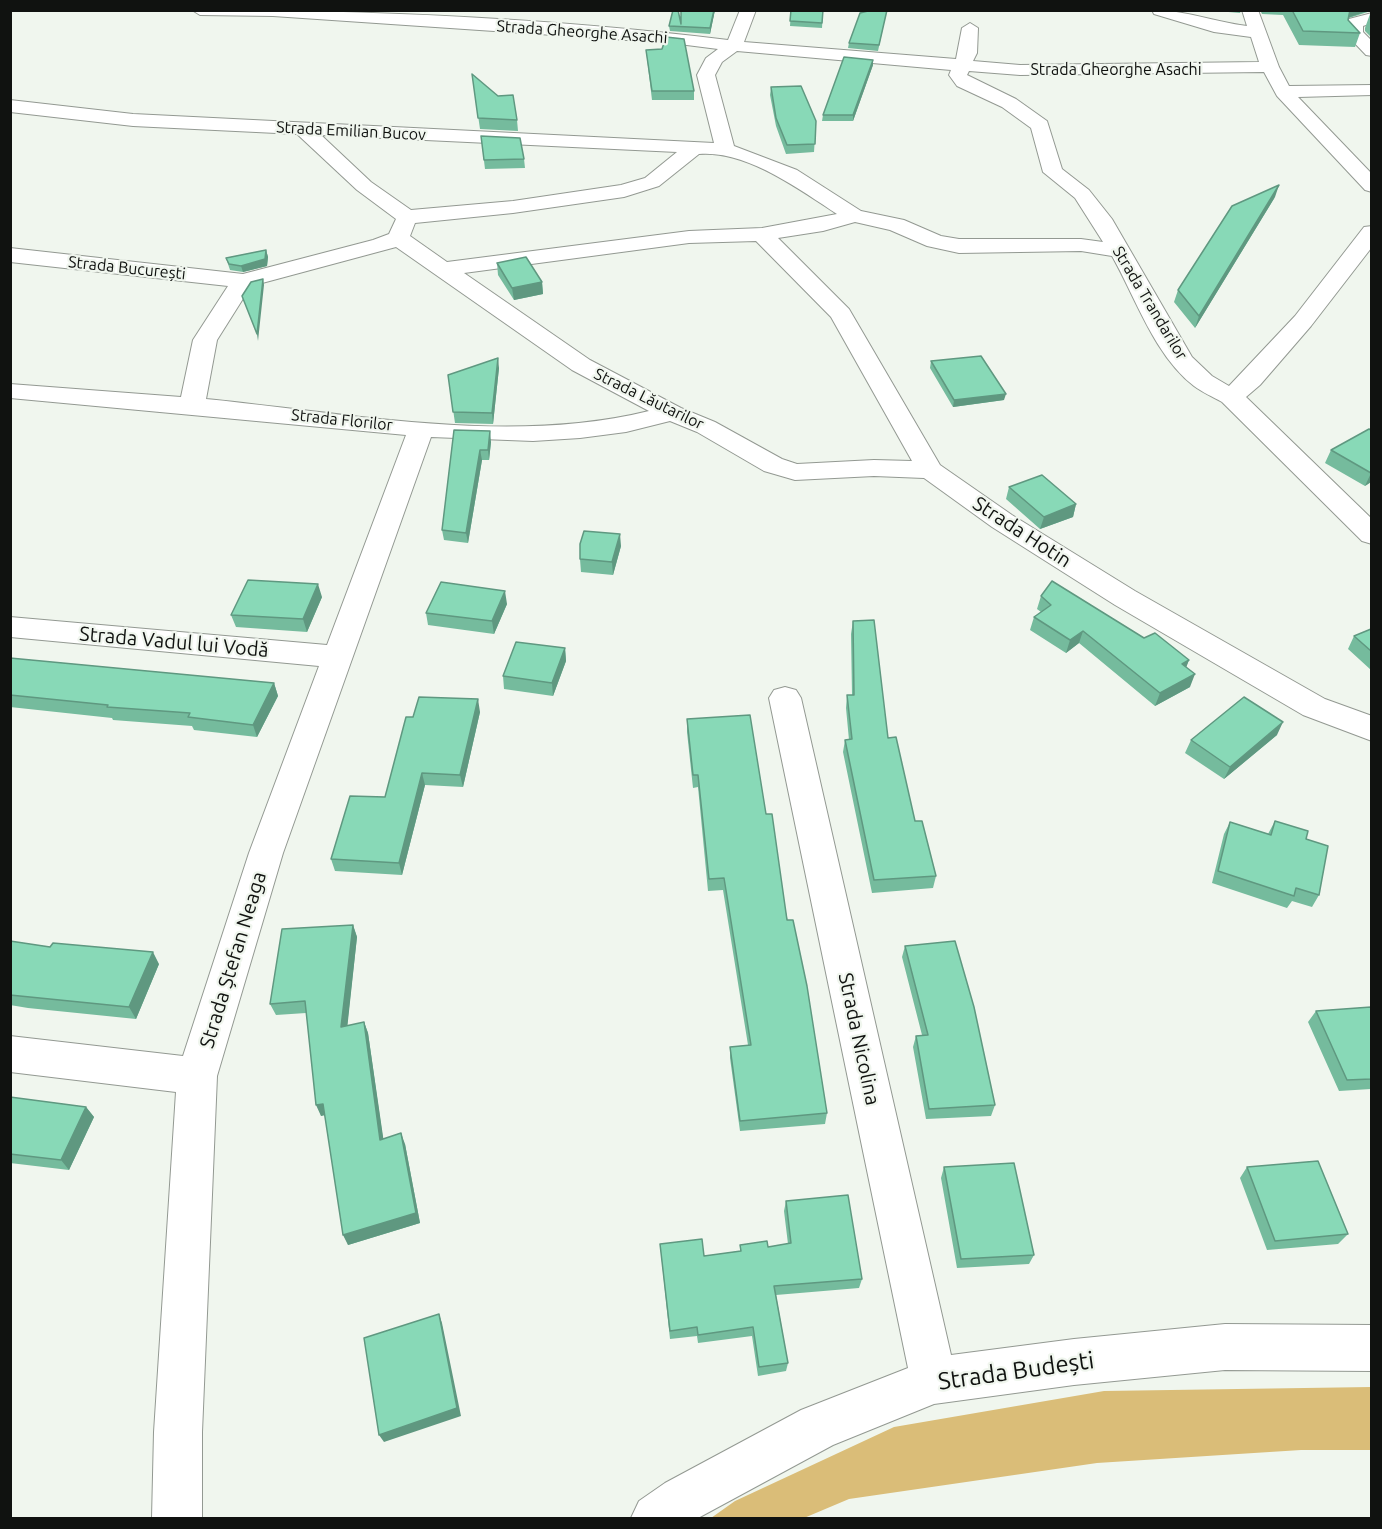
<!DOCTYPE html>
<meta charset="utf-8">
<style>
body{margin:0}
#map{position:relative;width:1382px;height:1529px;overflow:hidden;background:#f0f6ee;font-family:Ubuntu,sans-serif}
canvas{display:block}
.frame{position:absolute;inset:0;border:12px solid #101210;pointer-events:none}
</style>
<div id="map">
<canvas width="1382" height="1529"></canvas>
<div class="frame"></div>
</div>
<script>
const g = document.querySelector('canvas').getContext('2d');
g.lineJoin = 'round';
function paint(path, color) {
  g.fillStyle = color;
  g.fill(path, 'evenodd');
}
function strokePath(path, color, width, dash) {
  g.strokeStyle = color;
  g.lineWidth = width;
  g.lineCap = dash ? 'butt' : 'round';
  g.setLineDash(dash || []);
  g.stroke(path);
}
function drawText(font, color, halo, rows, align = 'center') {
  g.font = font + ' Ubuntu,sans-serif';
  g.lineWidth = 4.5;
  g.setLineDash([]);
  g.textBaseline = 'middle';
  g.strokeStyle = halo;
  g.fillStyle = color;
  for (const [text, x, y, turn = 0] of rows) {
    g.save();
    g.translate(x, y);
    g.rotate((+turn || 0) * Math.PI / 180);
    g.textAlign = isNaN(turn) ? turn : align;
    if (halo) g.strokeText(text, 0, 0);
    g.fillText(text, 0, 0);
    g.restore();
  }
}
paint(new Path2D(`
 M 1371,1387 L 1371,1450 L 1301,1450 L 1097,1463 L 849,1499 L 804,1518 L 711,1518 L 735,1501 L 894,1427 L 1104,1391 Z`), '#dabd78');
const minor = new Path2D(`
 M 192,10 C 371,10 551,18 728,40 L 740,10 L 756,10 L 744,42 L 956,59 L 962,28 L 970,23 L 978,28 L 977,53 L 973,61 L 1020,65 L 1259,62 L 1251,37 L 1214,32 L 1154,14 L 1152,10 C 1185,10 1215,22 1247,26 L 1242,10 L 1258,10 L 1279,67 L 1289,86 L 1372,85 L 1372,95 L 1298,97 L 1372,174 L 1372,192 L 1365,190 L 1277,96 L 1264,72 L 1020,75 L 969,71 L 967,75 L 1016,99 L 1047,121 L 1062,169 L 1089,190 L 1112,219 L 1192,357 L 1212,376 L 1229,386 L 1295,316 L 1364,227 L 1372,226 L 1372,247 L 1311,326 L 1260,385 L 1246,397 L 1372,519 L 1372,544 L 1362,541 L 1222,402 C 1213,397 1202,392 1194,386 C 1154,355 1136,298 1112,256 L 1081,251 L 959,253 L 927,246 L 890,230 L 855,222 L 823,231 L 778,238 L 849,309 L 940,465 L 1012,515 L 1135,591 L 1325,699 L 1372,716 L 1372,741 L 1303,715 L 1115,605 L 992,527 L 924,478 L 874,476 L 795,480 L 764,471 L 697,432 L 670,421 L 626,432 L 580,438 L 533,441 L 431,437 L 283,853 L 217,1076 L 202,1432 L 202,1518 L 152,1518 L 154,1432 L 176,1092 L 10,1072 L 10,1036 L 183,1056 L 249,853 L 319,666 L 10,637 L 10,617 L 327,645 L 406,435 L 10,398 L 10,384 L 181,397 L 193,340 L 228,286 L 10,262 L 10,248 L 243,274 L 373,240 L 389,234 L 396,219 L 357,190 L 297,134 L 133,126 L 10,112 L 10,100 L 133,114 L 714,143 L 697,75 L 706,58 L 718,49 L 671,43 L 273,16 L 200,15 ZM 737,51 L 951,70 L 949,75 L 957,86 L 1002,107 L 1031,128 L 1043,172 L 1075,198 L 1103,242 L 1081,239 L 959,239 L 941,236 L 904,220 L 861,211 L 797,170 L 734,146 L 715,75 L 722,62 ZM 321,135 L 677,152 L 645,178 L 621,185 L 513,201 L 411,210 L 371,182 ZM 699,154 C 746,150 799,189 837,214 L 762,228 L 689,231 L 447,262 L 410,236 L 415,223 L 513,213 L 624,197 L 659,186 ZM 756,241 L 831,317 L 912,461 L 874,460 L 797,464 L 782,459 L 715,422 L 681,408 L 590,360 L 464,273 L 689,243 ZM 396,247 L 572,370 L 649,411 C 507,446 349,413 206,399 L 217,340 L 251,286 Z
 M 1372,13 L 1372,23 L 1363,26 L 1363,32 L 1372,41 L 1372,56 L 1366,55 L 1345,33 L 1349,19 Z
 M 785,687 L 796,690 L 801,698 L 951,1355 L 1074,1339 L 1225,1324 L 1372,1325 L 1372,1371 L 1225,1370 L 1074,1385 L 934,1404 L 833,1445 L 698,1518 L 631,1518 L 639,1501 L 665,1483 L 801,1410 L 908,1368 L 769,698 L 774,690 Z`);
strokePath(minor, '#939992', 2);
paint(minor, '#fff');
paint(new Path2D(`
 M 715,10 L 710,34 L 670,31 L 669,26 L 681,24 Z
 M 791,10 L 823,10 L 822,28 L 790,26 Z
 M 887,10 L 878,51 L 848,48 L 849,43 Z
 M 1205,10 L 1241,10 L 1240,13 Z
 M 1260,10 L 1371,10 L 1371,11 L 1349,18 L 1348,20 L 1360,33 L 1355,47 L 1299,45 L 1283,15 L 1262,14 Z
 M 1371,13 L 1371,37 L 1365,31 L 1365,28 L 1370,14 Z
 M 646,50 L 694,91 L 694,100 L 652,100 Z
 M 873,60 L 873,65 L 853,121 L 822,121 L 823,115 Z
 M 472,74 L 517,120 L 518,131 L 480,129 Z
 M 771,87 L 816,121 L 814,152 L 786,154 L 776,126 L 770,95 Z
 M 481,136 L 524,159 L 525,168 L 485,169 Z
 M 1275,197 L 1195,328 L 1174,302 L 1178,290 Z
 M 266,250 L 268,257 L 267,266 L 243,272 L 230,270 L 226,258 Z
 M 497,263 L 542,282 L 543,294 L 514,300 L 498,275 Z
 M 931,361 L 1004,400 L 953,407 L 930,368 Z
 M 499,368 L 493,424 L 455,423 L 448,375 Z
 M 454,430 L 491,442 L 489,460 L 482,460 L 468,543 L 444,540 L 442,530 Z
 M 1371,430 L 1371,482 L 1365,486 L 1325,463 L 1331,450 Z
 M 1009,487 L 1076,504 L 1073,517 L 1040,529 L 1006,499 Z
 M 621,546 L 613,575 L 581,572 L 580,559 Z
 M 1041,596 L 1144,638 L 1189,660 L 1186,667 L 1190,687 L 1155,706 L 1079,643 L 1066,653 L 1030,630 L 1034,617 L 1041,612 L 1037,609 Z
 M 322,597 L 307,632 L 236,627 L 231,615 Z
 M 507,604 L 494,634 L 428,625 L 426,613 Z
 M 853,621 L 888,738 L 915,821 L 936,876 L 933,888 L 872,893 L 843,752 L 845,740 L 849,740 L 846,708 L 847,695 L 852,695 L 851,634 Z
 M 1371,629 L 1371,670 L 1348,649 L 1354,636 Z
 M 565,648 L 566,661 L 553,696 L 504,689 L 503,676 Z
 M 10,658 L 274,683 L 278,696 L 257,737 L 194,730 L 192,726 L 113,720 L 112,718 L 10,707 Z
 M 480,712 L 463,787 L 425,785 L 402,875 L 335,871 L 331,859 L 385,797 L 413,717 Z
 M 687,719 L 766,814 L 827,1113 L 825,1124 L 740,1131 L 730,1058 L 730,1047 L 748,1045 L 723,890 L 708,891 L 698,787 L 693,788 L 687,732 Z
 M 1277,735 L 1224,779 L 1185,753 L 1191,740 Z
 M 1275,821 L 1306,839 L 1319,895 L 1312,907 L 1292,901 L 1287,908 L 1212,883 L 1224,834 L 1230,822 L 1268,834 Z
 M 353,925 L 357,937 L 347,1026 L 364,1022 L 368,1033 L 383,1139 L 405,1144 L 420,1223 L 348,1245 L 325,1115 L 321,1116 L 306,1013 L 276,1015 L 270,1004 Z
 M 10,941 L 50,947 L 159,964 L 136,1019 L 28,1008 L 10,1005 Z
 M 905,946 L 995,1105 L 991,1116 L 926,1119 L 913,1047 L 916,1036 L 922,1035 L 902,957 Z
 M 1371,1007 L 1371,1089 L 1339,1091 L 1308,1022 L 1316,1011 Z
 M 10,1097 L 86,1107 L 94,1117 L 69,1170 L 10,1163 Z
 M 944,1167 L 1034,1255 L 1029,1264 L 957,1268 L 941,1178 Z
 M 1247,1167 L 1348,1234 L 1338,1244 L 1267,1250 L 1240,1178 Z
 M 786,1201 L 862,1279 L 859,1288 L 776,1295 L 788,1363 L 786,1371 L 758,1376 L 752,1336 L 698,1343 L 697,1336 L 670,1339 L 660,1244 L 704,1256 L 740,1251 L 740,1245 L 768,1247 L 788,1244 L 784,1211 Z`), '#75bb9d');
paint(new Path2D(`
 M 714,10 L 715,10 L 710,34 L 710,28 Z
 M 1350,10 L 1371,10 L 1347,18 Z
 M 873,60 L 873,65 L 853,121 L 853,115 Z
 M 1279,185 L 1275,197 L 1195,328 L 1199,316 Z
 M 266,250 L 268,257 L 267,266 L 243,272 L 241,266 Z
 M 263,279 L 264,285 L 258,341 L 257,334 Z
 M 542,282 L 543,294 L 514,300 L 512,288 Z
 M 498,358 L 499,368 L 493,424 L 492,413 Z
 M 1006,394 L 1004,400 L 953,407 L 954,400 Z
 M 490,431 L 491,442 L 489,460 L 488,450 Z
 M 480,450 L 482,460 L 468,543 L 466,533 Z
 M 1371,473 L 1371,482 L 1365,486 Z
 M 1076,504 L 1073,517 L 1040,529 L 1044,517 Z
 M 620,534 L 621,546 L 613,575 L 612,562 Z
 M 318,584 L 322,597 L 307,632 L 303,619 Z
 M 505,591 L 507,604 L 494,634 L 492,621 Z
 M 1083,631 L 1079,643 L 1066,653 L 1070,640 Z
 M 565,648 L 566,661 L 553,696 L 552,683 Z
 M 1189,660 L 1184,673 L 1182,664 Z
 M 1195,674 L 1190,687 L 1155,706 L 1160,693 Z
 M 274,683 L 278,696 L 257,737 L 253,725 Z
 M 478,699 L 480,712 L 463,787 L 460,775 Z
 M 1283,722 L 1277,735 L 1224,779 L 1230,767 Z
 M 422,773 L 425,785 L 402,875 L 399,863 Z
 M 353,925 L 357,937 L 346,1039 L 341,1027 Z
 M 153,952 L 159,964 L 136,1019 L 129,1007 Z
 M 364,1022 L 368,1033 L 385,1150 L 380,1140 Z
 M 323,1104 L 328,1114 L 321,1116 L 316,1105 Z
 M 86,1107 L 94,1117 L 69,1170 L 61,1160 Z
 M 401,1133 L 405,1144 L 420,1223 L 348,1245 L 343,1235 Z
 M 439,1314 L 442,1323 L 461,1416 L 384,1442 L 379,1435 Z`), '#5f9880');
const building = new Path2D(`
 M 673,10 L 678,10 L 681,24 L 681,10 L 714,10 L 710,28 L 669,26 Z
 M 791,10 L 823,10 L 822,23 L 790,21 Z
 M 872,10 L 887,10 L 879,45 L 849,43 L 860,13 Z
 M 1292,10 L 1350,10 L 1348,20 L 1360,33 L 1303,31 Z
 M 666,37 L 684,39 L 694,91 L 652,91 L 646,50 L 662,49 Z
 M 844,57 L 873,60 L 853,115 L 823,115 Z
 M 472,74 L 498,96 L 513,95 L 517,120 L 478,118 Z
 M 801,86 L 816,121 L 815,144 L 787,145 L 776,118 L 771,87 Z
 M 481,136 L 520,138 L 524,159 L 484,160 Z
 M 1279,185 L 1199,316 L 1178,290 L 1232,206 Z
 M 266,250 L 265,259 L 241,266 L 229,264 L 226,258 Z
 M 526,257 L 542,282 L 512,288 L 497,263 Z
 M 263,279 L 257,334 L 242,296 L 251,282 Z
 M 981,356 L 1006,394 L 954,400 L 931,361 Z
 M 498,358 L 492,413 L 453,412 L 448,375 Z
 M 1369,429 L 1371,430 L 1371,473 L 1331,450 Z
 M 454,430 L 490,431 L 488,450 L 480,450 L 466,533 L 442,530 Z
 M 1042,475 L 1076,504 L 1044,517 L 1009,487 Z
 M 584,531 L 620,534 L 612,562 L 580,559 L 580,544 Z
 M 248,580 L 318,584 L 303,619 L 231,615 Z
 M 1052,581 L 1144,638 L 1155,633 L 1189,660 L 1182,664 L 1195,674 L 1160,693 L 1083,631 L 1070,640 L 1034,617 L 1051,605 L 1041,596 Z
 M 441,582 L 505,591 L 492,621 L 426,613 Z
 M 874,620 L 888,738 L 896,737 L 915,821 L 922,821 L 936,876 L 874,880 L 845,740 L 852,739 L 847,695 L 854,695 L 853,621 Z
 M 1371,629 L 1371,651 L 1354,636 Z
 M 516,642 L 565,648 L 552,683 L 503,676 Z
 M 10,658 L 274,683 L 253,725 L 188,717 L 190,713 L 107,707 L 108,705 L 10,695 Z
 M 419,697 L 478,699 L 460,775 L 422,773 L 399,863 L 331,859 L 350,796 L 385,797 L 406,717 L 413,717 Z
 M 1244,697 L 1283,722 L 1230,767 L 1191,740 Z
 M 750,715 L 766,814 L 772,814 L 787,920 L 793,920 L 807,986 L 827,1113 L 740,1121 L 730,1047 L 751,1045 L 724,878 L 709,879 L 698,775 L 693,775 L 687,719 Z
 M 1275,821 L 1308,831 L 1306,839 L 1328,846 L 1319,895 L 1296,888 L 1294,896 L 1218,871 L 1230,822 L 1271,835 Z
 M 353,925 L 341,1027 L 364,1022 L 380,1140 L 401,1133 L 416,1213 L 343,1235 L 323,1104 L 316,1105 L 305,1001 L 270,1004 L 282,929 Z
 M 10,941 L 50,947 L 53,943 L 153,952 L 129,1007 L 10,995 Z
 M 955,941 L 974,1007 L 995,1105 L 929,1109 L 916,1036 L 928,1035 L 905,946 Z
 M 1371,1007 L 1371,1079 L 1347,1080 L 1316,1011 Z
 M 10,1097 L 86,1107 L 61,1160 L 10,1154 Z
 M 1318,1161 L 1348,1234 L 1275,1241 L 1247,1167 Z
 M 1014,1163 L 1034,1255 L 961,1259 L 944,1167 Z
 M 848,1195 L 862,1279 L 774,1286 L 788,1363 L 759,1367 L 753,1327 L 698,1335 L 697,1327 L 670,1331 L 660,1244 L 702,1239 L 704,1256 L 741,1251 L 740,1245 L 767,1241 L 768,1247 L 791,1243 L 786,1201 Z
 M 439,1314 L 457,1408 L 379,1435 L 364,1338 Z`);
paint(building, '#88d9b7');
strokePath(building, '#5f9880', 1.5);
drawText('16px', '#101210', '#f0f6ee', [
 ["Strada Gheorghe Asachi",582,32,4],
 ["Strada Gheorghe Asachi",1116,70],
 ["Strada Emilian Bucov",351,131,3],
 ["Strada București",127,268,6],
 ["Strada Trandarilor",1150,303,59],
 ["Strada Lăutarilor",649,399,26],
 ["Strada Florilor",342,420,6]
]);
drawText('20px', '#101210', '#f0f6ee', [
 ["Strada Hotin",1022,532,33],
 ["Strada Vadul lui Vodă",174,642,5],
 ["Strada Ștefan Neaga",233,960,-73],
 ["Strada Nicolina",859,1039,78]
]);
drawText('24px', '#101210', '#f0f6ee', [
 ["Strada Budești",1016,1371,-8]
]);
</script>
